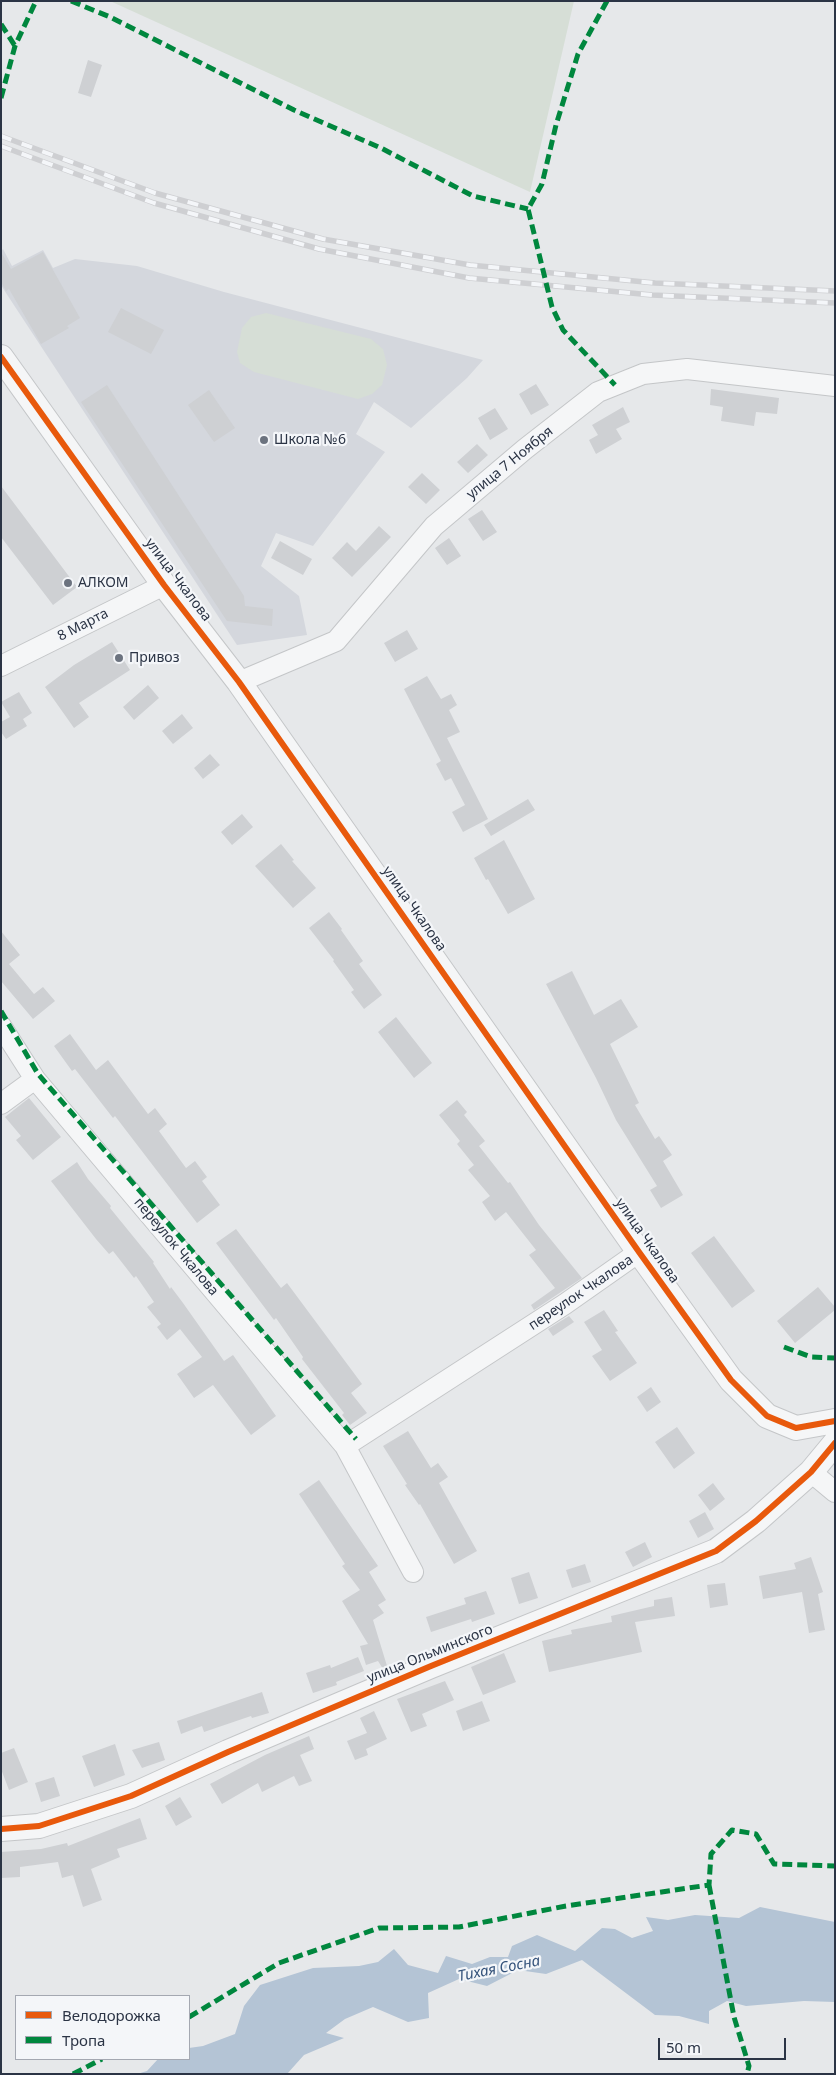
<!DOCTYPE html>
<meta charset="utf-8">
<style>
body{margin:0}
#map{position:relative;width:836px;height:2075px;overflow:hidden;background:#e6e8ea;font-family:"Noto Sans",sans-serif}
canvas{display:block}
.frame{position:absolute;inset:0;border:2px solid #2b3445;pointer-events:none}
.legend{position:absolute;left:15px;top:1995px;width:175px;height:65px;box-sizing:border-box;background:#f4f6f9;border:1px solid #a4a8b1;margin:0;padding:6px 9px;list-style:none;font-size:15px;color:#2b3445}
.legend li{display:flex;align-items:center;gap:10px;height:25px}
.legend b{width:25px;border:1px solid #a4a8b1}
.scale{position:absolute;left:658px;top:2038px;width:128px;height:22px;box-sizing:border-box;border:2px solid #2b3445;border-top:0;padding-left:6px;font-size:15px;line-height:18px;white-space:nowrap;color:#2b3445;-webkit-text-stroke:4px #f4f6f9;paint-order:stroke}
</style>
<div id="map">
<canvas width="836" height="2075"></canvas>
<div class="frame"></div>
<ul class="legend">
<li><b style="height:6px;background:#e8590c"></b>Велодорожка</li>
<li><b style="height:6px;background:#00873e"></b>Тропа</li>
</ul>
<div class="scale">50 m</div>
</div>
<script>
const g = document.querySelector('canvas').getContext('2d');
g.lineJoin = 'round';
function paint(path, color) {
  g.fillStyle = color;
  g.fill(path, 'evenodd');
}
function strokePath(path, color, width, dash) {
  g.strokeStyle = color;
  g.lineWidth = width;
  g.lineCap = dash ? 'butt' : 'round';
  g.setLineDash(dash || []);
  g.stroke(path);
}
function drawText(font, color, halo, rows, align = 'center') {
  g.font = font + ' "Noto Sans",sans-serif';
  g.lineWidth = 4.5;
  g.setLineDash([]);
  g.textBaseline = 'middle';
  g.strokeStyle = halo;
  g.fillStyle = color;
  for (const [text, x, y, turn = 0] of rows) {
    g.save();
    g.translate(x, y);
    g.rotate((+turn || 0) * Math.PI / 180);
    g.textAlign = isNaN(turn) ? turn : align;
    if (halo) g.strokeText(text, 0, 0);
    g.fillText(text, 0, 0);
    g.restore();
  }
}
paint(new Path2D(`
 M 3,249 L 12,266 L 43,250 L 53,268 L 75,259 L 137,266 L 224,292 L 483,360 L 467,378 L 411,428 L 374,402 L 356,434 L 385,452 L 313,546 L 276,533 L 261,566 L 299,596 L 307,635 L 237,645 L 6,293 L 1,285 L 1,251 Z`), '#d4d7dd');
paint(new Path2D(`
 M 110,1 L 574,1 L 530,192 Z
 M 266,313 L 371,339 L 383,349 L 387,365 L 382,385 L 372,394 L 358,399 L 254,372 L 240,363 L 237,352 L 242,328 L 251,317 Z`), '#d6ded6');
paint(new Path2D(`
 M 760,1907 L 835,1922 L 835,2002 L 804,2001 L 746,2006 L 727,2001 L 709,2011 L 709,2024 L 679,2016 L 655,2015 L 582,1960 L 546,1974 L 518,1970 L 487,1986 L 459,1979 L 428,1993 L 429,2018 L 408,2022 L 373,2007 L 345,2019 L 326,2033 L 344,2038 L 304,2055 L 287,2074 L 137,2074 L 147,2071 L 158,2059 L 189,2059 L 189,2048 L 203,2046 L 235,2034 L 244,2006 L 260,1985 L 313,1968 L 359,1966 L 378,1962 L 394,1949 L 408,1965 L 438,1973 L 446,1956 L 472,1964 L 490,1957 L 508,1957 L 512,1946 L 537,1935 L 575,1951 L 602,1928 L 615,1929 L 632,1938 L 653,1931 L 646,1917 L 668,1920 L 695,1915 L 739,1918 Z`), '#b4c4d5');
paint(new Path2D(`
 M 88,60 L 102,65 L 91,97 L 78,93 Z
 M 1,252 L 11,269 L 43,252 L 80,318 L 67,326 L 69,328 L 41,344 L 9,289 L 6,291 L 1,282 Z
 M 121,308 L 164,330 L 151,354 L 108,332 Z
 M 536,384 L 549,405 L 531,415 L 519,394 Z
 M 107,385 L 244,596 L 245,606 L 273,609 L 272,626 L 227,621 L 81,402 Z
 M 711,389 L 779,398 L 777,414 L 756,412 L 754,426 L 721,421 L 723,407 L 710,405 Z
 M 209,390 L 235,428 L 214,442 L 188,405 Z
 M 623,407 L 630,422 L 616,429 L 622,439 L 596,454 L 589,440 L 598,435 L 592,425 Z
 M 495,408 L 508,429 L 490,440 L 478,418 Z
 M 477,444 L 488,455 L 468,473 L 457,462 Z
 M 422,473 L 440,490 L 426,504 L 408,487 Z
 M 1,486 L 77,587 L 53,605 L 1,537 Z
 M 482,510 L 497,532 L 483,541 L 468,519 Z
 M 379,526 L 391,537 L 352,577 L 332,558 L 347,542 L 356,551 Z
 M 449,538 L 461,556 L 447,565 L 435,548 Z
 M 280,541 L 312,559 L 303,575 L 271,558 Z
 M 407,630 L 418,649 L 395,662 L 384,643 Z
 M 112,642 L 130,670 L 79,703 L 89,717 L 74,728 L 45,687 L 74,665 Z
 M 427,676 L 441,699 L 451,694 L 457,705 L 449,710 L 460,732 L 447,738 L 488,819 L 463,832 L 452,812 L 465,805 L 451,778 L 445,781 L 436,764 L 441,761 L 404,689 Z
 M 148,685 L 159,698 L 134,720 L 123,707 Z
 M 19,692 L 32,713 L 23,719 L 27,726 L 6,739 L 1,732 L 1,722 L 10,717 L 1,702 Z
 M 182,714 L 193,728 L 173,744 L 162,731 Z
 M 210,754 L 220,765 L 203,779 L 194,768 Z
 M 528,799 L 535,810 L 491,836 L 484,825 Z
 M 242,814 L 253,827 L 232,845 L 221,832 Z
 M 504,840 L 535,899 L 508,914 L 488,879 L 486,880 L 474,858 Z
 M 281,844 L 294,860 L 292,861 L 316,888 L 293,908 L 255,866 Z
 M 329,912 L 342,929 L 341,930 L 363,961 L 359,964 L 382,995 L 364,1009 L 351,992 L 354,990 L 333,961 L 334,960 L 309,928 Z
 M 1,931 L 20,955 L 9,964 L 34,994 L 43,987 L 55,1001 L 33,1019 L 1,981 Z
 M 572,971 L 594,1015 L 621,999 L 638,1027 L 610,1044 L 639,1103 L 635,1105 L 655,1139 L 659,1136 L 672,1155 L 663,1161 L 683,1195 L 661,1208 L 650,1190 L 657,1186 L 616,1120 L 596,1078 L 546,984 Z
 M 396,1017 L 432,1063 L 414,1078 L 378,1032 Z
 M 70,1034 L 96,1070 L 108,1060 L 148,1114 L 155,1108 L 167,1124 L 159,1131 L 186,1168 L 195,1161 L 207,1177 L 202,1181 L 220,1205 L 197,1223 L 138,1146 L 115,1116 L 113,1118 L 75,1069 L 72,1071 L 54,1046 Z
 M 29,1098 L 61,1137 L 33,1160 L 16,1140 L 21,1136 L 5,1117 Z
 M 457,1100 L 467,1112 L 464,1115 L 485,1141 L 479,1146 L 508,1183 L 510,1182 L 539,1225 L 582,1278 L 534,1310 L 531,1305 L 555,1288 L 529,1255 L 536,1250 L 506,1212 L 495,1221 L 482,1202 L 490,1196 L 468,1170 L 474,1165 L 457,1144 L 460,1141 L 439,1115 Z
 M 77,1162 L 88,1179 L 111,1206 L 110,1208 L 154,1262 L 153,1263 L 170,1289 L 171,1287 L 183,1303 L 224,1361 L 233,1355 L 276,1416 L 251,1435 L 213,1385 L 194,1398 L 177,1374 L 202,1357 L 180,1329 L 167,1340 L 157,1327 L 161,1324 L 147,1307 L 154,1302 L 136,1276 L 134,1278 L 113,1251 L 109,1254 L 96,1239 L 51,1181 Z
 M 236,1229 L 281,1288 L 287,1283 L 362,1384 L 351,1393 L 367,1413 L 350,1425 L 342,1415 L 344,1413 L 302,1359 L 303,1357 L 276,1318 L 274,1320 L 216,1243 Z
 M 714,1236 L 755,1291 L 732,1308 L 691,1253 Z
 M 818,1287 L 835,1307 L 835,1310 L 795,1343 L 777,1321 Z
 M 604,1310 L 618,1331 L 615,1332 L 637,1363 L 610,1381 L 592,1356 L 602,1350 L 584,1322 Z
 M 569,1316 L 574,1322 L 553,1336 L 548,1329 Z
 M 651,1387 L 661,1402 L 647,1412 L 637,1397 Z
 M 677,1427 L 695,1453 L 674,1469 L 655,1442 Z
 M 408,1431 L 431,1468 L 438,1463 L 448,1477 L 439,1483 L 477,1551 L 454,1564 L 420,1504 L 419,1505 L 405,1485 L 407,1484 L 383,1446 Z
 M 319,1480 L 378,1566 L 369,1572 L 386,1600 L 378,1605 L 384,1613 L 373,1620 L 387,1666 L 383,1669 L 378,1661 L 366,1665 L 360,1646 L 368,1644 L 342,1601 L 360,1590 L 342,1566 L 345,1564 L 299,1494 Z
 M 713,1483 L 725,1499 L 710,1511 L 698,1495 Z
 M 705,1512 L 714,1529 L 698,1538 L 689,1521 Z
 M 645,1542 L 652,1557 L 633,1567 L 625,1552 Z
 M 811,1557 L 823,1592 L 818,1594 L 825,1630 L 809,1633 L 802,1592 L 763,1599 L 759,1576 L 796,1569 L 794,1563 Z
 M 585,1564 L 591,1582 L 572,1588 L 566,1570 Z
 M 529,1572 L 538,1598 L 519,1604 L 511,1578 Z
 M 725,1583 L 728,1605 L 710,1608 L 707,1585 Z
 M 486,1591 L 495,1614 L 472,1622 L 471,1619 L 431,1632 L 426,1617 L 466,1604 L 464,1598 Z
 M 672,1597 L 675,1616 L 635,1622 L 642,1652 L 549,1672 L 542,1641 L 572,1634 L 571,1630 L 612,1622 L 611,1616 L 654,1606 L 654,1600 Z
 M 504,1653 L 516,1682 L 483,1695 L 471,1667 Z
 M 358,1657 L 364,1671 L 336,1682 L 337,1685 L 313,1693 L 306,1673 L 330,1665 L 331,1668 Z
 M 445,1681 L 454,1700 L 422,1714 L 427,1726 L 411,1732 L 397,1699 Z
 M 262,1692 L 269,1713 L 252,1718 L 251,1716 L 204,1732 L 202,1726 L 181,1734 L 177,1721 Z
 M 482,1701 L 490,1721 L 463,1731 L 456,1711 Z
 M 374,1711 L 387,1739 L 366,1749 L 368,1755 L 355,1760 L 347,1741 L 367,1733 L 360,1718 Z
 M 309,1736 L 314,1749 L 300,1755 L 312,1781 L 299,1786 L 294,1776 L 262,1792 L 258,1783 L 222,1804 L 210,1784 L 265,1755 Z
 M 159,1742 L 165,1760 L 142,1768 L 132,1750 Z
 M 115,1744 L 125,1775 L 94,1787 L 82,1756 Z
 M 14,1748 L 28,1782 L 9,1790 L 1,1769 L 1,1753 Z
 M 54,1777 L 60,1796 L 41,1802 L 35,1783 Z
 M 180,1797 L 192,1817 L 176,1826 L 165,1806 Z
 M 140,1818 L 147,1839 L 117,1849 L 120,1857 L 91,1869 L 102,1900 L 83,1907 L 73,1875 L 62,1878 L 58,1862 L 20,1867 L 20,1877 L 1,1878 L 1,1852 L 41,1849 L 67,1843 L 68,1846 Z`), '#ced0d3');
const minor = new Path2D(`
 M 1,666 L 164,585
 M 239,682 L 336,641 L 434,526 L 525,449 L 598,392 L 643,374 L 687,369 L 835,386
 M 1,1026 L 35,1079
 M 1,1104 L 35,1079 L 345,1446 L 413,1572
 M 345,1446 L 565,1304 L 639,1252
 M 811,1472 L 835,1492`);
const tertiary = new Path2D(`
 M 1,357 L 164,585 L 239,682 L 639,1252 L 731,1380 L 767,1416 L 796,1428 L 835,1421
 M 1,1829 L 39,1826 L 131,1796 L 228,1752 L 431,1666 L 716,1551 L 756,1521 L 811,1472 L 835,1443`);
strokePath(minor, '#c4c6c8', 22);
strokePath(tertiary, '#c4c6c8', 26);
strokePath(minor, '#f5f6f7', 20);
strokePath(tertiary, '#f5f6f7', 24);
const rail = new Path2D(`
 M 1,136 L 155,193 L 323,239 L 470,265 L 655,283 L 835,291
 M 1,146 L 154,203 L 319,249 L 469,278 L 652,295 L 835,303`);
strokePath(rail, '#cecfd2', 5.5);
strokePath(rail, '#f4f6f9', 4, [11]);
strokePath(new Path2D(`
 M 71,1 L 110,17 L 294,110 L 381,148 L 473,196 L 528,209
 M 607,1 L 578,54 L 556,125 L 542,184 L 528,209 L 552,307 L 563,330 L 615,385
 M 1,24 L 15,46
 M 1,98 L 15,46 L 36,1
 M 1,1011 L 38,1074 L 356,1439
 M 784,1347 L 811,1357 L 835,1358
 M 709,1885 L 734,2017 L 749,2066 L 747,2074
 M 189,2017 L 279,1963 L 379,1928 L 459,1927 L 566,1906 L 709,1885 L 711,1854 L 732,1830 L 756,1834 L 774,1864 L 835,1866
 M 73,2074 L 102,2059`), '#00873e', 5, [10, 5]);
strokePath(new Path2D(`
 M 1,357 L 164,585 L 239,682 L 639,1252 L 731,1380 L 767,1416 L 796,1428 L 835,1421
 M 1,1829 L 39,1826 L 131,1796 L 228,1752 L 431,1666 L 716,1551 L 756,1521 L 811,1472 L 835,1443`), '#e8590c', 6);
for (const [x, y, r, color] of [
 [264,440,5,"#6c737f"],
 [68,583,5,"#6c737f"],
 [119,658,5,"#6c737f"]
]) {
  const dot = new Path2D();
  dot.arc(x, y, r, 0, 2 * Math.PI);
  g.fillStyle = color;
  g.fill(dot);
  strokePath(dot, '#f4f6f9', 2);
}
drawText('14px', '#2b3445', '#f4f6f9', [
 ["Школа №6",274,440],
 ["АЛКОМ",78,583],
 ["Привоз",129,658]
], 'left');
drawText('14px', '#2b3445', '#f4f6f9', [
 ["улица 7 Ноября",510,463,-39],
 ["улица Чкалова",178,580,53],
 ["8 Марта",83,625,-27],
 ["улица Чкалова",414,909,55],
 ["улица Чкалова",647,1241,55],
 ["переулок Чкалова",176,1247,50],
 ["переулок Чкалова",581,1293,-34],
 ["улица Ольминского",430,1654,-22]
]);
drawText('italic 15px', '#34527a', '#f4f6f9', [
 ["Тихая Сосна",499,1969,-11]
]);
</script>
